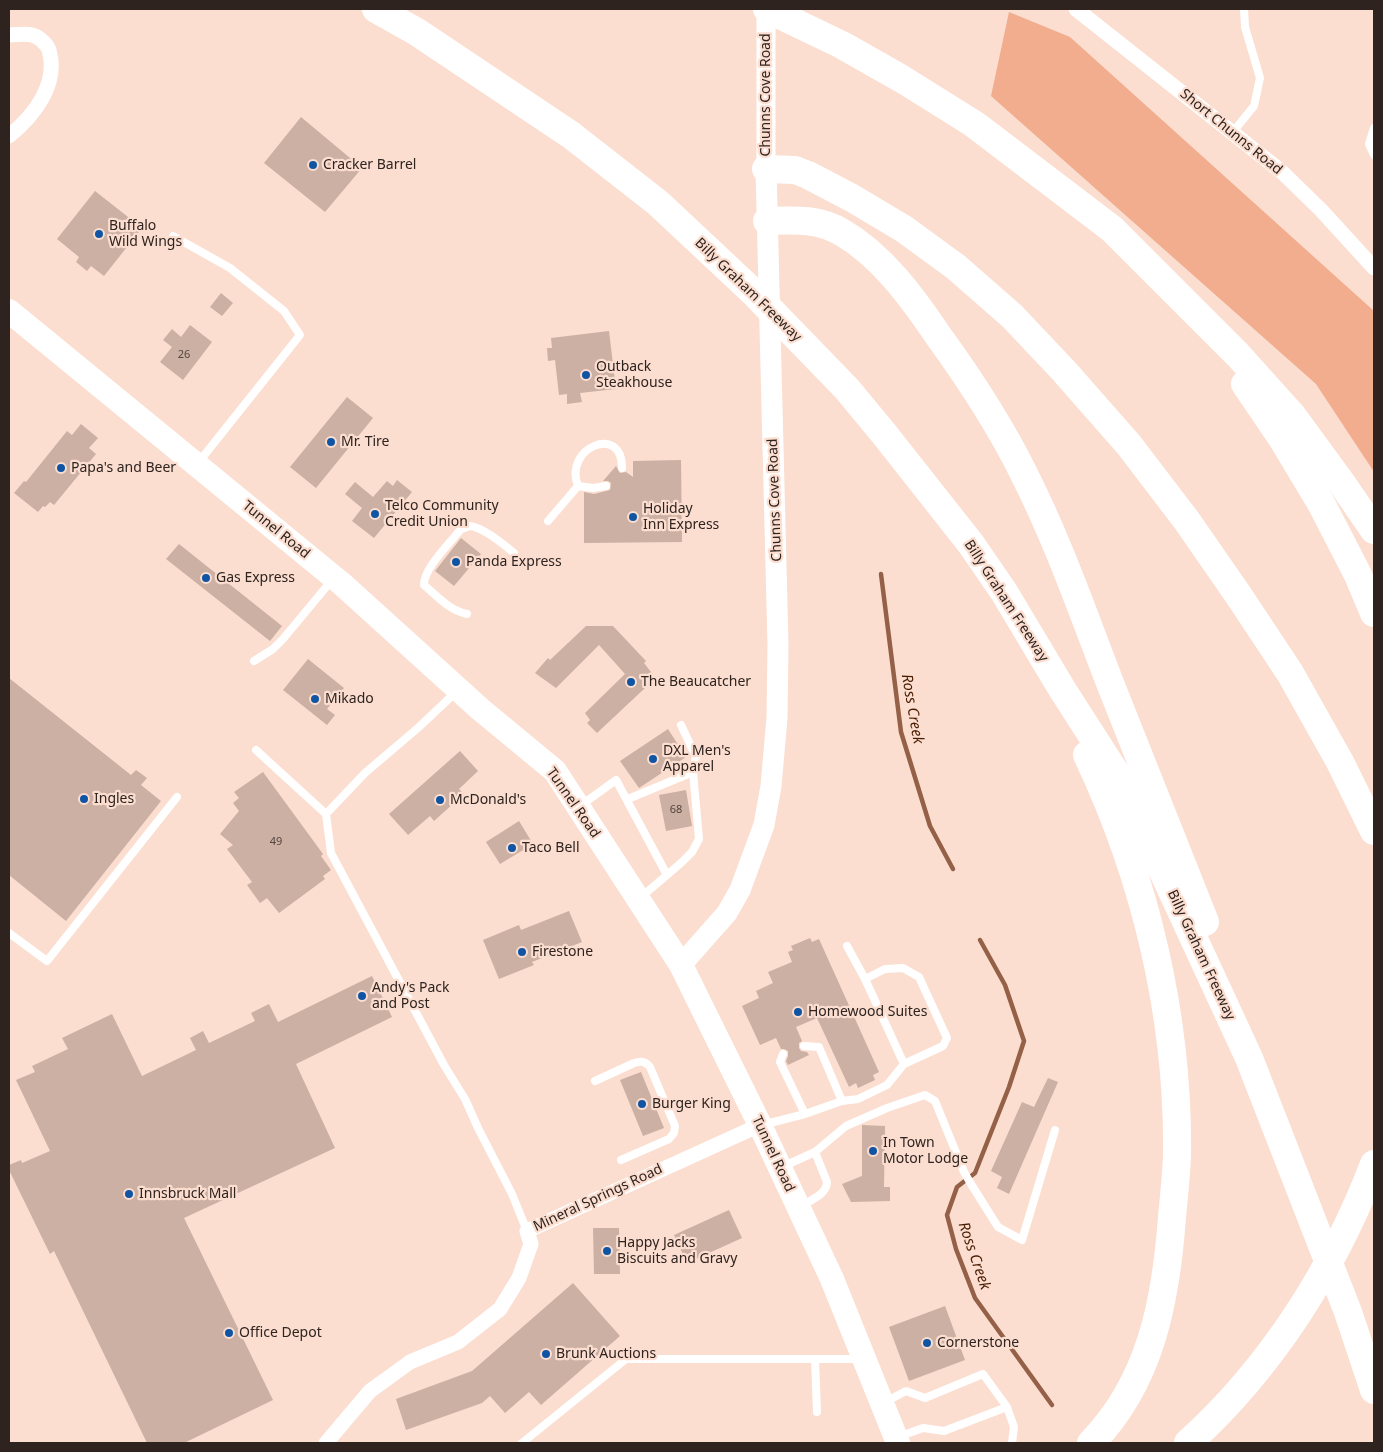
<!DOCTYPE html>
<style>
body{margin:0}
#map{position:relative;width:1383px;height:1452px;overflow:hidden;background:#fbded0;font-family:"Noto Sans",sans-serif}
canvas{display:block}
.frame{position:absolute;inset:0;border:10px solid #2e231f;pointer-events:none}
</style>
<div id="map">
<canvas width="1383" height="1452"></canvas>
<div class="frame"></div>
</div>
<script>
const g = document.querySelector('canvas').getContext('2d');
g.lineJoin = 'round';
function paint(path, color) {
  g.fillStyle = color;
  g.fill(path, 'evenodd');
}
function strokePath(path, color, width, dash) {
  g.strokeStyle = color;
  g.lineWidth = width;
  g.lineCap = dash ? 'butt' : 'round';
  g.setLineDash(dash || []);
  g.stroke(path);
}
function drawText(font, color, halo, rows, align = 'center') {
  g.font = font + ' "Noto Sans",sans-serif';
  g.lineWidth = 4.5;
  g.setLineDash([]);
  g.textBaseline = 'middle';
  g.strokeStyle = halo;
  g.fillStyle = color;
  for (const [text, x, y, turn = 0] of rows) {
    g.save();
    g.translate(x, y);
    g.rotate((+turn || 0) * Math.PI / 180);
    g.textAlign = isNaN(turn) ? turn : align;
    if (halo) g.strokeText(text, 0, 0);
    g.fillText(text, 0, 0);
    g.restore();
  }
}
paint(new Path2D(`
 M 1009,12 L 1070,37 L 1374,311 L 1374,472 L 1316,384 L 991,96 Z`), '#f1ad8e');
strokePath(new Path2D(`
 M 881,574 L 901,732 L 930,826 L 953,869
 M 980,940 L 1005,985 L 1024,1041 L 1009,1087 L 975,1173 L 957,1187 L 947,1215 L 956,1249 L 975,1298 L 1052,1405`), '#946148', 4.5);
paint(new Path2D(`
 M 301,117 L 362,168 L 325,212 L 264,163 Z
 M 95,191 L 142,228 L 104,276 L 91,266 L 87,271 L 76,262 L 79,257 L 57,239 Z
 M 221,293 L 233,303 L 222,316 L 210,307 Z
 M 190,325 L 212,342 L 183,380 L 160,362 L 172,347 L 163,340 L 172,329 L 181,337 Z
 M 609,331 L 616,389 L 580,393 L 582,402 L 567,404 L 567,394 L 559,395 L 555,360 L 548,361 L 547,348 L 552,348 L 551,338 Z
 M 347,397 L 373,418 L 316,488 L 290,467 Z
 M 81,424 L 98,438 L 89,448 L 96,454 L 54,505 L 50,502 L 45,507 L 43,506 L 38,512 L 14,493 L 24,481 L 26,482 L 67,431 L 72,435 Z
 M 681,460 L 682,542 L 584,543 L 584,492 L 594,494 L 610,490 L 611,483 L 608,481 L 603,481 L 616,466 L 620,473 L 626,472 L 633,477 L 633,461 Z
 M 397,480 L 412,492 L 374,538 L 352,521 L 362,508 L 345,494 L 355,482 L 373,497 L 387,481 L 393,486 Z
 M 461,538 L 481,554 L 454,586 L 435,571 Z
 M 179,544 L 282,626 L 270,641 L 166,559 Z
 M 586,626 L 613,626 L 646,661 L 644,663 L 651,672 L 643,685 L 645,688 L 597,733 L 587,723 L 590,720 L 585,713 L 625,674 L 599,645 L 556,688 L 535,673 L 548,658 L 550,660 Z
 M 308,659 L 344,688 L 327,709 L 335,715 L 327,725 L 283,690 Z
 M 9,678 L 131,775 L 136,770 L 147,778 L 141,785 L 161,801 L 66,921 L 9,875 Z
 M 668,729 L 686,757 L 639,788 L 620,761 Z
 M 460,751 L 478,771 L 459,789 L 464,794 L 434,821 L 430,816 L 408,835 L 389,814 Z
 M 263,772 L 323,854 L 321,856 L 331,870 L 323,876 L 325,879 L 279,913 L 267,898 L 260,903 L 247,885 L 252,882 L 227,849 L 233,845 L 220,834 L 239,811 L 233,803 L 239,798 L 234,792 Z
 M 686,790 L 692,826 L 666,831 L 659,795 Z
 M 519,821 L 533,844 L 500,864 L 486,842 Z
 M 569,911 L 582,942 L 532,962 L 534,965 L 499,979 L 483,940 L 519,925 L 521,930 Z
 M 810,938 L 812,942 L 819,939 L 879,1072 L 873,1075 L 875,1080 L 858,1088 L 856,1083 L 849,1087 L 817,1018 L 796,1027 L 802,1041 L 799,1043 L 799,1048 L 801,1051 L 807,1052 L 809,1055 L 788,1065 L 786,1061 L 788,1056 L 788,1051 L 784,1049 L 781,1049 L 776,1038 L 760,1045 L 742,1006 L 759,998 L 756,991 L 773,983 L 768,972 L 792,962 L 788,952 L 793,950 L 791,946 Z
 M 372,976 L 392,1017 L 296,1064 L 335,1148 L 184,1218 L 273,1400 L 184,1443 L 147,1443 L 54,1251 L 50,1254 L 9,1170 L 9,1165 L 21,1160 L 22,1163 L 50,1151 L 16,1080 L 35,1072 L 32,1066 L 68,1049 L 62,1038 L 112,1014 L 142,1076 L 196,1050 L 190,1038 L 203,1031 L 209,1043 L 255,1021 L 251,1013 L 269,1004 L 278,1022 Z
 M 641,1072 L 664,1128 L 643,1136 L 620,1080 Z
 M 1048,1078 L 1058,1082 L 1009,1194 L 997,1188 L 1002,1177 L 991,1171 L 1022,1102 L 1034,1107 Z
 M 862,1125 L 885,1126 L 884,1187 L 890,1187 L 890,1201 L 851,1202 L 842,1184 L 862,1176 Z
 M 729,1210 L 742,1238 L 687,1263 L 674,1235 Z
 M 593,1228 L 619,1228 L 620,1274 L 594,1274 Z
 M 573,1283 L 620,1336 L 541,1405 L 529,1392 L 505,1413 L 490,1396 L 482,1403 L 406,1430 L 396,1399 L 472,1371 Z
 M 945,1306 L 965,1360 L 909,1381 L 889,1327 Z`), '#cbb0a3');
strokePath(new Path2D(`
 M 1374,128 L 1369,144 L 1374,155
 M 1233,132 L 1254,106 L 1260,78 L 1245,27 L 1244,9
 M 173,236 L 230,268 L 284,311 L 300,335 L 198,463
 M 606,486 L 593,488 L 578,486 C 563,448 622,423 622,468
 M 548,521 L 578,486
 M 467,614 C 449,610 438,597 424,585 C 423,569 451,542 461,529 C 462,529 469,526 469,526 C 481,526 505,545 514,553
 M 254,661 L 273,649 L 283,639 L 332,580
 M 256,750 L 326,814 L 331,853 L 444,1065 L 465,1099 L 478,1128 L 512,1194 L 527,1231
 M 628,799 L 693,772
 M 580,806 L 616,780 L 667,875 L 640,898
 M 326,814 L 365,773 L 419,727 L 456,692
 M 667,875 L 681,863 L 692,852 L 699,839 L 693,772 L 696,757 L 681,725
 M 9,933 L 47,961 L 177,797
 M 865,979 L 904,1064
 M 804,1046 L 819,1047 L 842,1101
 M 783,1054 L 780,1062 L 805,1114
 M 595,1081 L 634,1063 C 641,1061 645,1061 650,1067 L 675,1126 L 674,1133 L 669,1139 L 621,1160
 M 762,1125 L 805,1114 L 842,1101 L 858,1099 L 887,1085 L 904,1064 L 943,1046 L 947,1038 L 919,977 L 903,968 L 885,969 L 865,979 L 847,946
 M 782,1167 L 815,1152 L 846,1126 L 887,1108 L 925,1095 L 935,1101 L 964,1172 L 971,1184 L 998,1227 L 1022,1240 L 1055,1130
 M 801,1206 C 811,1200 827,1194 827,1182 L 815,1152
 M 815,1359 L 817,1412
 M 885,1402 L 906,1391 L 925,1398 L 983,1374 L 1007,1407
 M 898,1437 L 923,1428 L 944,1431 L 1007,1407 L 1014,1427 L 1012,1443
 M 522,1443 L 626,1359 L 860,1359`), '#fff', 8);
strokePath(new Path2D(`
 M 1076,9 L 1282,172 L 1321,210 L 1374,268
 M 9,35 C 16,35 25,33 32,35 C 38,36 47,44 49,50 C 59,84 34,116 9,136
 M 326,1443 L 370,1391 L 410,1362 L 458,1342 L 500,1309 L 519,1278 L 531,1244 L 527,1231 L 760,1125`), '#fff', 15);
strokePath(new Path2D(`
 M 766,169 L 766,9`), '#fff', 19);
strokePath(new Path2D(`
 M 681,965 L 727,913 L 740,890 L 764,825 L 771,786 L 777,718 L 778,645 L 766,169`), '#fff', 21);
strokePath(new Path2D(`
 M 9,311 L 342,584 L 480,709 L 555,771 L 681,965 L 760,1125 L 832,1279 L 898,1443`), '#fff', 24);
strokePath(new Path2D(`
 M 376,9 L 417,32 L 571,135 L 658,203 L 753,292 L 847,389 L 885,435 L 971,544 L 1004,592 L 1062,689 L 1121,781 L 1249,1058 L 1348,1312 L 1374,1390
 M 767,9 L 842,45 L 902,79 L 974,124 L 1112,229 L 1238,355 L 1292,415 L 1341,482 L 1374,530
 M 766,169 L 795,170 L 808,175 L 852,198 L 904,229 L 956,267 L 1012,316 L 1064,371 L 1129,445 L 1187,521 L 1239,596 L 1290,673 L 1340,762 L 1374,831
 M 767,221 C 793,220 819,218 843,233 C 882,256 912,297 937,334 C 969,378 1000,425 1024,474 C 1058,541 1083,613 1110,683 C 1142,763 1173,842 1205,922
 M 1245,384 L 1283,440 L 1322,505 L 1358,575 L 1374,613
 M 1087,755 C 1146,879 1179,1019 1177,1157 C 1176,1177 1174,1197 1172,1217 C 1166,1300 1151,1382 1091,1443
 M 1188,1443 C 1271,1368 1334,1269 1374,1164`), '#fff', 28);
for (const [x, y, r, color] of [
 [313,165,5,"#1054a4"],
 [99,234,5,"#1054a4"],
 [586,375,5,"#1054a4"],
 [331,442,5,"#1054a4"],
 [61,468,5,"#1054a4"],
 [375,514,5,"#1054a4"],
 [633,517,5,"#1054a4"],
 [456,562,5,"#1054a4"],
 [206,578,5,"#1054a4"],
 [631,682,5,"#1054a4"],
 [315,699,5,"#1054a4"],
 [653,759,5,"#1054a4"],
 [84,799,5,"#1054a4"],
 [440,800,5,"#1054a4"],
 [512,848,5,"#1054a4"],
 [522,952,5,"#1054a4"],
 [362,996,5,"#1054a4"],
 [798,1012,5,"#1054a4"],
 [642,1104,5,"#1054a4"],
 [873,1151,5,"#1054a4"],
 [129,1194,5,"#1054a4"],
 [607,1251,5,"#1054a4"],
 [229,1333,5,"#1054a4"],
 [927,1343,5,"#1054a4"],
 [546,1354,5,"#1054a4"]
]) {
  const dot = new Path2D();
  dot.arc(x, y, r, 0, 2 * Math.PI);
  g.fillStyle = color;
  g.fill(dot);
  strokePath(dot, '#fbded0', 2);
}
drawText('11px', '#554640', null, [
 ["26",184,355],
 ["68",676,810],
 ["49",276,842]
]);
drawText('14px', '#2e231f', '#fbded0', [
 ["Chunns Cove Road",766,95,-90],
 ["Short Chunns Road",1231,132,39],
 ["Billy Graham Freeway",748,290,44],
 ["Chunns Cove Road",775,500,-92],
 ["Tunnel Road",276,530,39],
 ["Billy Graham Freeway",1006,601,57],
 ["Tunnel Road",573,803,55],
 ["Billy Graham Freeway",1201,955,65],
 ["Tunnel Road",773,1154,65],
 ["Mineral Springs Road",598,1198,-25]
]);
drawText('14px', '#2e231f', '#fbded0', [
 ["Cracker Barrel",323,165],
 ["Buffalo",109,226],
 ["Wild Wings",109,242],
 ["Outback",596,367],
 ["Steakhouse",596,383],
 ["Mr. Tire",341,442],
 ["Papa's and Beer",71,468],
 ["Telco Community",385,506],
 ["Credit Union",385,522],
 ["Holiday",643,509],
 ["Inn Express",643,525],
 ["Panda Express",466,562],
 ["Gas Express",216,578],
 ["The Beaucatcher",641,682],
 ["Mikado",325,699],
 ["DXL Men's",663,751],
 ["Apparel",663,767],
 ["Ingles",94,799],
 ["McDonald's",450,800],
 ["Taco Bell",522,848],
 ["Firestone",532,952],
 ["Andy's Pack",372,988],
 ["and Post",372,1004],
 ["Homewood Suites",808,1012],
 ["Burger King",652,1104],
 ["In Town",883,1143],
 ["Motor Lodge",883,1159],
 ["Innsbruck Mall",139,1194],
 ["Happy Jacks",617,1243],
 ["Biscuits and Gravy",617,1259],
 ["Office Depot",239,1333],
 ["Cornerstone",937,1343],
 ["Brunk Auctions",556,1354]
], 'left');
drawText('italic 15px', '#4a1e05', '#fbded0', [
 ["Ross Creek",912,709,80],
 ["Ross Creek",974,1256,71]
]);
</script>
